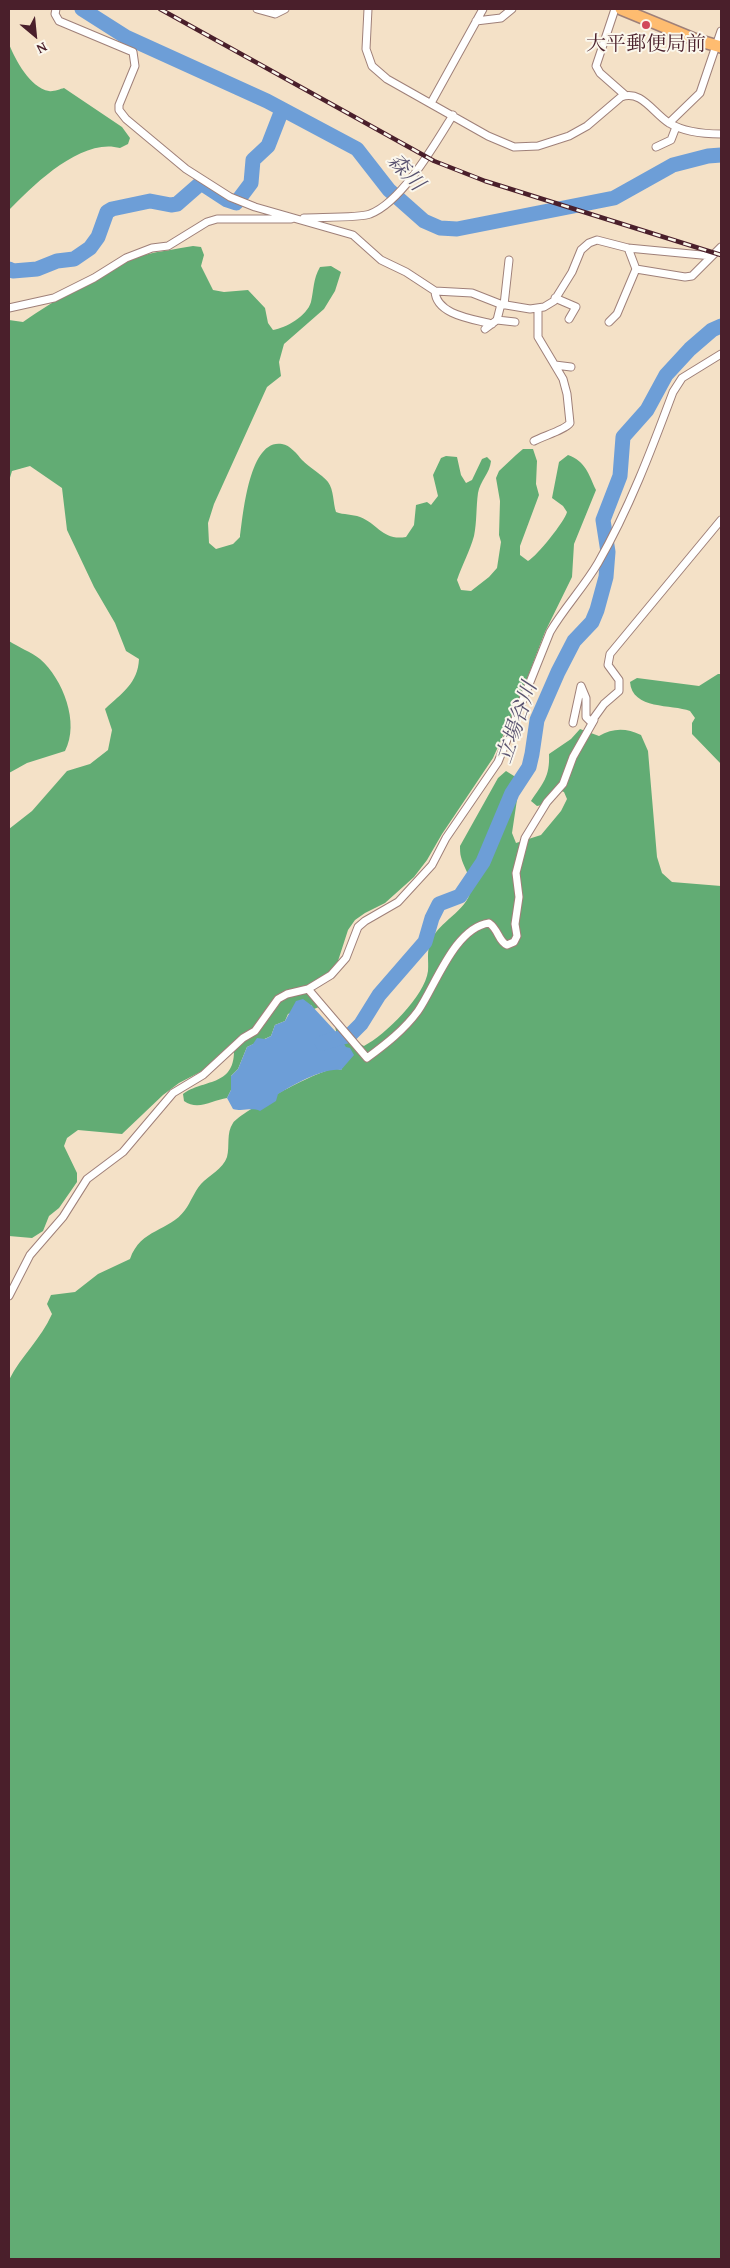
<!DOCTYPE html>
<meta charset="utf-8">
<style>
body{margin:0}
#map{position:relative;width:730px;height:2268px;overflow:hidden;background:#f4e1c7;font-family:"Gentium Book Plus",serif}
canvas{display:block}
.frame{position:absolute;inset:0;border:10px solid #4a1f2b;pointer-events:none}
.north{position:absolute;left:10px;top:10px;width:50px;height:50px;-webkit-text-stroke:4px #fbf7ec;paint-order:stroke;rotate:152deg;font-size:14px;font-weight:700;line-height:20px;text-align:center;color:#4a1f2b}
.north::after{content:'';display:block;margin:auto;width:18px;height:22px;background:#4a1f2b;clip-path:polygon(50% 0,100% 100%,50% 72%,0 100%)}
</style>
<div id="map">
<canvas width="730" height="2268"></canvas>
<div class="frame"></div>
<div class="north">N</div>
</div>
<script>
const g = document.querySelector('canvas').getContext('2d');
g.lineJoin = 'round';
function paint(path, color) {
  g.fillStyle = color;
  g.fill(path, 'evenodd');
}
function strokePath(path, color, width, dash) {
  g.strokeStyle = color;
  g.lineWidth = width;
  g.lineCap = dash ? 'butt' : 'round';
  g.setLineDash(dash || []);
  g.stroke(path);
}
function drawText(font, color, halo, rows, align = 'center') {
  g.font = font + ' "Gentium Book Plus","Noto Serif JP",serif';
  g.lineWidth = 4;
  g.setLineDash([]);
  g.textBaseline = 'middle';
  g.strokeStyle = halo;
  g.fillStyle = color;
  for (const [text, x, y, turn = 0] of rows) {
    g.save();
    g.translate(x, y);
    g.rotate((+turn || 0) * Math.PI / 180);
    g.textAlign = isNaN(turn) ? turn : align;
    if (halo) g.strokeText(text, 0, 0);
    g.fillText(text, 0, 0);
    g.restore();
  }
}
paint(new Path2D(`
 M 9,44 C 15,59 30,88 49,91 C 53,92 60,89 64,88 L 122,127 L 130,138 L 128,144 L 120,148 C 82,137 33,185 9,210 Z
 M 193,246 L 201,247 L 204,255 L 201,266 L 213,290 L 224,292 L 248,290 L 265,308 L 268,323 L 273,330 C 286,328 307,316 311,302 C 314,289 313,279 320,267 L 331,266 L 341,272 L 335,291 L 324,309 L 284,344 L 279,362 L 281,376 L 267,387 L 214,504 L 208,523 L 209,543 L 216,549 L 233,544 L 240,537 C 243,516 249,438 282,444 C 290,445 297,454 302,460 C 309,467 325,477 328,482 C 334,490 333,503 336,512 C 344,515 352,514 360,517 C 378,524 383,541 406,537 L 414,525 L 416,505 L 427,502 L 431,505 L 438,496 L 433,475 L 441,458 L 446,456 L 457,457 L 461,475 L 466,483 L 472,480 L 482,459 L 487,457 L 491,461 C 490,473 480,481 478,493 C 476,507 477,522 474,536 C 470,551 462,565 457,580 L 461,590 L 471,591 L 489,577 L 497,568 L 501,542 L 499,535 L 500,501 L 496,478 L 499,471 L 516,455 L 523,449 L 533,449 L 537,461 L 536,484 L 539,495 L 520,546 L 520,555 L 528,561 C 537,556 565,521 567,512 L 563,506 L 552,498 L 559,462 L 568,455 C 586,462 588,473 596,490 L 574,544 L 572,577 L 545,632 L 518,702 L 493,758 L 442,834 L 427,860 L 414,877 L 385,903 L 365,913 L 355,920 L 348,930 L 338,961 L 328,974 L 305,987 L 322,1000 L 319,1007 L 314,1009 L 311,1005 L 288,1014 L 285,1021 L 275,1025 L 271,1036 L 247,1047 L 238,1069 L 231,1076 L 231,1090 L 227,1098 C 213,1100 198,1111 184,1101 L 183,1094 C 203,1079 234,1087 234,1051 L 226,1049 L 202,1071 L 179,1083 L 163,1095 L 122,1134 L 78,1130 L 67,1138 L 64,1146 L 77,1173 L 77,1182 L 59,1208 L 49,1216 L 43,1231 L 32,1238 L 9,1236 L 9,829 L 32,811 L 67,771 L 90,764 L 108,750 L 112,730 L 105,709 C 122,693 138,683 139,659 L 126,651 L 115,623 L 94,587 L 67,530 L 62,488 L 30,466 L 12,471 L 9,481 L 9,320 L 23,322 C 55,300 108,267 144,255 C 160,251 177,249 193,246 Z
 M 9,641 C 18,647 31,652 40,659 C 63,679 80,723 65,751 L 27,763 L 9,773 Z
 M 718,674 L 721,674 L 721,764 L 692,734 L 692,723 L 695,718 L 690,711 C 672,704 632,710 630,682 L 637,678 L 699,686 Z
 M 580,729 L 599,736 C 613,728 626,728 641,735 L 648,751 L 657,857 L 662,873 L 672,882 L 721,886 L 721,2259 L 9,2259 L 9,1380 C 21,1356 41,1339 52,1314 L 47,1304 L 51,1295 L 75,1292 L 98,1274 L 130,1259 C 141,1228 169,1232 185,1210 C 191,1202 194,1192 201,1184 C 209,1175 223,1169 227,1157 C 230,1146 226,1133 233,1123 C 242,1111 317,1071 333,1069 C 336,1068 338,1069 341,1070 C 355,1048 338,1045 335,1026 L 342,1024 L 356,1042 L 364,1046 C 385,1035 425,996 428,971 C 429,960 426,952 431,941 C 439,921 466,912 471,890 C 473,879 463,867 461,857 C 460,854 460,849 460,846 L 498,778 L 506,771 L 514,776 L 518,793 L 512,833 L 516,843 L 541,835 L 561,811 L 567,799 L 564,792 L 556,789 L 542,805 L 537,806 L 531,801 C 543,783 550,777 549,754 L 571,739 Z`), '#62ac74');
paint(new Path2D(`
 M 303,999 L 311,1005 L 336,1032 L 346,1047 L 350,1048 L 354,1055 L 341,1070 C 324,1067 293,1085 278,1094 L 276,1101 L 260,1111 C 251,1107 243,1112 233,1109 L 227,1098 L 231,1090 L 231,1076 L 238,1069 L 247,1047 L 253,1044 L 257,1038 L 265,1039 L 271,1036 L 275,1025 L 285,1021 L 296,1001 Z`), '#6d9ed7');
strokePath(new Path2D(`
 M 82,9 L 126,37 L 267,101 L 357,149 L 389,190 L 424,221 L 440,228 L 457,229 L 614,198 L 673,165 L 708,156 L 721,155
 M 9,269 L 13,271 L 37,269 L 57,261 L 74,259 L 90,248 L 98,237 L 107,212 L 112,209 L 150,201 L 171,205 L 177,204 L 201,183 L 227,200 L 236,203 L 251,183 L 253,160 L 268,146 L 282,110
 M 322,1043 L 350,1035 L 361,1024 L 379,995 L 425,942 L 432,918 L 439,904 L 460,896 L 483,862 L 512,793 L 529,767 L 532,754 L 537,720 L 558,672 L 574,641 L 592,622 L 597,610 L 606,577 L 608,552 L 603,520 L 620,476 L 623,437 L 647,410 L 666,375 L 690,349 L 712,330 L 721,326`), '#6d9ed7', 15);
const minor = new Path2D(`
 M 56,9 L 55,14 L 59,21 L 133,52 L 135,66 L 119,105 L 119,110 L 126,119 L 186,169 L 230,197 L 255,207 L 353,235 L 381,260 L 406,272 L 435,291 L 472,293 L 500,304 L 530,309 L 544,307 L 554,301 L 572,272 L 581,250 L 589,243 L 597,240 L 628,248 L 712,256 L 721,247
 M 257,9 L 275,14 L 285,9
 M 368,9 L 366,49 L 372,66 L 387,79 L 488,136 L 514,147 L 538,146 L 569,136 L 587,126 L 621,97 C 641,89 653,113 669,123 C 684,132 704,134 721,134
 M 615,9 L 596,66 L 600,73 L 625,95
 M 476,21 L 501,18 L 512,9
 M 431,103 L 483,9
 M 669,123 L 700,93 L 721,31
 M 656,147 L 671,140 L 676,127
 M 304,218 C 317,217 361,218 370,214 C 402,202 435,144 453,115
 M 628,248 L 636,269 L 685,277 L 692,276 L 712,256
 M 435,291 C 436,315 473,319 492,324
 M 555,298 L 576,307 L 569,319
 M 504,305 L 509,260
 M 9,308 L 54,298 L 94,278 L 126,258 L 152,248 L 168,246 L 207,222 L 217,219 L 291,219
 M 497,320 L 515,322
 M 609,322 L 617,314 L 636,269
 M 485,329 L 497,320 L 501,304
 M 555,365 L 571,367
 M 534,441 C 543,436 565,430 570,423 L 567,394 L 563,379 L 538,337 L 538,308
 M 573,723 L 581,686 L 586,698 L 586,717 L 591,722 L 604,704 L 619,691 L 619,680 L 608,665 L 610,654 L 721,520
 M 308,989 L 367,1058 C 386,1044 404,1030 418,1011 C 435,987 454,928 489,923 C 499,930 498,941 507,945 L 514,942 L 517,936 L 515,924 L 519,897 L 516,873 L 525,838 L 547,802 L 563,784 L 573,757 L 594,720
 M 9,1296 L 30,1255 L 63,1217 L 87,1179 L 123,1152 L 173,1093 L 203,1075 L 243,1038 L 255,1031 L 278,999 L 287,994 L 308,989 L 331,975 L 346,958 L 358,927 L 365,921 L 398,902 L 432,865 L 446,838 L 498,762 L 550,632 C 564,608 584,587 598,563 C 629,509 651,451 673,392 L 682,378 L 721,354`);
const trunk = new Path2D(`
 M 621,9 L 694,39 L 721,47`);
strokePath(minor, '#9f8079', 9);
strokePath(trunk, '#9f8079', 14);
strokePath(minor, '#fff', 7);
strokePath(trunk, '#febc70', 11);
const rail = new Path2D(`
 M 160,9 L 434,161 L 485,181 L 721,255`);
strokePath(rail, '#4a1f2b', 4.5);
strokePath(rail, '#fbf7ec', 2.5, [8]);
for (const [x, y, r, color] of [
 [646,25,5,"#d1495b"]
]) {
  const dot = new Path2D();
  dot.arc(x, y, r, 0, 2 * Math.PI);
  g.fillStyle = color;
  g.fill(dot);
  strokePath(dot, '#fbf7ec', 2);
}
drawText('20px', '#4a1f2b', '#fbf7ec', [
 ["大平郵便局前",646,45]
]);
drawText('italic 21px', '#585270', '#fbf7ec', [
 ["森川",405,173,47],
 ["立場谷川",518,723,-71]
]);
</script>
